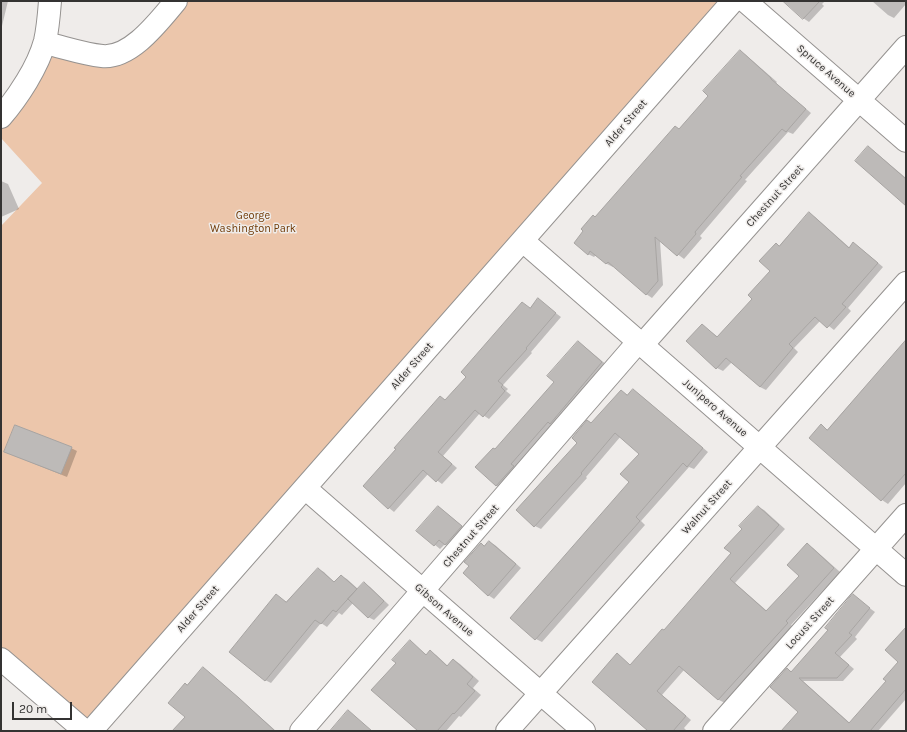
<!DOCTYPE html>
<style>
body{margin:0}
#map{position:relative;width:907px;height:732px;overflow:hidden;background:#efecea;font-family:Karla,sans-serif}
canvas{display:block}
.frame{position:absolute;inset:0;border:2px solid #343332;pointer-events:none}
.scale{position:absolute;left:12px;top:702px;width:60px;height:18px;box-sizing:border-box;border:2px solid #343332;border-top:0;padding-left:5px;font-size:12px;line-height:14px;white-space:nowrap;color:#343332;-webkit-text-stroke:3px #efecea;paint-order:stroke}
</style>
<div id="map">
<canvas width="907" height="732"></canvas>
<div class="frame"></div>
<div class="scale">20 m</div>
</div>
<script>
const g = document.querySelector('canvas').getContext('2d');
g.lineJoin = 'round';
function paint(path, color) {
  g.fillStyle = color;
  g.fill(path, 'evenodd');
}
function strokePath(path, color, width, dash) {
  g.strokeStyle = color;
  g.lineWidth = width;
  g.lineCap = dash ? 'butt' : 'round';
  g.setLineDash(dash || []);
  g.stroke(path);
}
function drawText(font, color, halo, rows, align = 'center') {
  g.font = font + ' Karla,sans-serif';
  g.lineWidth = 3;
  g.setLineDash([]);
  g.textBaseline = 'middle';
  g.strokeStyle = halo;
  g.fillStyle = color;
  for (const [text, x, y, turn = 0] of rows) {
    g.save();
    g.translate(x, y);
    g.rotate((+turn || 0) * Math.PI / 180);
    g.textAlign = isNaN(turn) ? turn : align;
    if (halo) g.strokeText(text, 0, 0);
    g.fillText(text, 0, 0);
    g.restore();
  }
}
paint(new Path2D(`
 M 176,1 L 733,1 L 91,731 L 1,659 L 1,226 L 42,183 L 1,138 L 1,117 L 45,43 L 103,56 Z`), '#ecc6ab');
paint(new Path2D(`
 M 1,1 L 8,1 L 2,26 L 1,25 Z
 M 786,1 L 825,1 L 822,4 L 824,6 L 809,22 L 803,18 Z
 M 872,1 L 906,1 L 906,4 L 894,18 L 888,15 Z
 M 740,51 L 746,55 L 777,82 L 776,83 L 811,113 L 793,134 L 788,132 L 745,180 L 747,181 L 700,236 L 702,238 L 684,259 L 660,241 L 663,285 L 652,298 L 646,294 L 614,266 L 613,267 L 607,264 L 596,255 L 594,257 L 588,254 L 596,218 L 710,96 Z
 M 868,147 L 874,151 L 906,178 L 906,204 Z
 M 1,181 L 8,184 L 19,209 L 1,217 Z
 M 809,214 L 815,217 L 850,248 L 854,244 L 859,247 L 883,267 L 848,308 L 851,311 L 834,330 L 821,320 L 794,348 L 798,352 L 766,390 L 760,387 L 732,362 L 723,371 L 717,368 L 688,341 L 702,325 L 718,337 L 753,299 L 771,271 L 780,247 Z
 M 538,300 L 561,317 L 531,352 L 532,353 L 503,385 L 508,389 L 506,391 L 511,395 L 489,419 L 480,413 L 443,456 L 457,468 L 442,484 L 428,474 L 394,512 L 389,508 L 397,449 L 440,397 L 446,401 Z
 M 906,340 L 906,483 L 888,504 L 882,500 L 810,438 L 821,426 L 828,430 Z
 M 578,342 L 584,346 L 608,366 L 503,489 L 497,486 L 477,467 L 496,450 L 556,382 Z
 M 633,390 L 639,394 L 708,452 L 694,469 L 689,467 L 641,521 L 645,525 L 542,642 L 536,639 L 631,482 L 640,453 L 621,436 L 586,477 L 587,478 L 541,529 L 535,526 L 518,510 L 579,442 L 588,421 L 592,423 L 621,391 L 628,396 Z
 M 71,448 L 77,451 L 67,477 L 5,452 Z
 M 438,507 L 444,511 L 467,530 L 452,548 L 445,544 L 440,549 L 418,531 Z
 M 758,507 L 764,510 L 785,529 L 735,583 L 767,611 L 800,576 L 807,545 L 813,548 L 840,572 L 791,625 L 793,627 L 725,703 L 719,700 L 684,670 L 662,695 L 691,720 L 684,728 L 687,731 L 650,731 L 617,655 L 631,666 L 664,631 L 732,553 L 743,529 Z
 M 489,542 L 495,545 L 521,568 L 494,599 L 488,595 L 471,566 L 481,544 L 485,546 Z
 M 318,569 L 324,572 L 335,583 L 341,576 L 347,579 L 358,589 L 364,583 L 370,587 L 389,605 L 374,620 L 368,617 L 353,603 L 342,615 L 339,613 L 327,627 L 321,623 L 271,683 L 265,680 L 276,595 L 287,603 Z
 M 853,596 L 875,612 L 855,637 L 857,639 L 840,657 L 854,669 L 843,681 L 803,681 L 851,724 L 888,681 L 899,662 L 906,634 L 906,699 L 878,731 L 783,731 L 800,712 L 787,669 L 793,672 L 829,630 Z
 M 410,642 L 427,655 L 430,652 L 436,655 L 448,666 L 454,660 L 460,664 L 479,681 L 473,688 L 481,695 L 461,717 L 459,716 L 446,731 L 418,731 L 397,663 Z
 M 203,668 L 209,672 L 276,731 L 199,731 L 188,686 Z`), '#0003');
const building = new Path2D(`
 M 783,1 L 820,1 L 803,19 Z
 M 740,50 L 771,78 L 771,79 L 806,109 L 786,132 L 782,129 L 740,176 L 742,177 L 695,232 L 696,234 L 677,256 L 655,237 L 658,281 L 646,295 L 608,262 L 606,264 L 590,251 L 588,255 L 574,243 L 583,231 L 581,229 L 593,215 L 595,217 L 675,126 L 679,129 L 708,96 L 703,91 Z
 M 868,146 L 906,179 L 906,206 L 855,161 Z
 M 809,212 L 849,248 L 853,242 L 878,263 L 842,304 L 846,307 L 827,328 L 815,317 L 789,344 L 793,348 L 760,387 L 726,358 L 716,369 L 686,341 L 702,324 L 717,337 L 752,299 L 748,295 L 770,271 L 759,261 L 776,243 L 779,246 Z
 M 538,298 L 556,313 L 526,348 L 527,349 L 498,381 L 503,385 L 501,387 L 505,391 L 483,417 L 475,410 L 438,452 L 452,464 L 436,482 L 423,470 L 388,509 L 363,486 L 396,449 L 394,448 L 440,396 L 445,400 L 466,377 L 461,372 L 522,302 L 530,308 Z
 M 906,340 L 906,473 L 881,501 L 809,438 L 821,424 L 827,430 Z
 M 578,341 L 602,362 L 550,424 L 548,422 L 511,464 L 514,466 L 496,486 L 475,467 L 493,448 L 495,449 L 554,382 L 547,376 Z
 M 633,389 L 703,448 L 687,467 L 683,463 L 636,517 L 640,521 L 535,640 L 510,618 L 629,482 L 620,474 L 639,454 L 615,433 L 581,473 L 582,474 L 534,527 L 516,510 L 577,443 L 572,438 L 587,420 L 591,423 L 621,390 L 627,395 Z
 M 15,425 L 72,447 L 61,474 L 4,452 Z
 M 438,506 L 462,526 L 445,545 L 439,540 L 434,546 L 416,531 Z
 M 758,506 L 779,525 L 730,579 L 766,611 L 799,576 L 787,565 L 807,543 L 834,568 L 786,621 L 788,623 L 718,700 L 679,666 L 657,691 L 686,716 L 673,731 L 648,731 L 592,682 L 617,653 L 630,665 L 662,629 L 664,630 L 731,553 L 724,548 L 742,529 L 739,526 Z
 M 489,541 L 516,564 L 488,596 L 463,573 L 469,566 L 464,562 L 481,543 L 484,546 Z
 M 318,568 L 334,582 L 341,575 L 357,589 L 336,612 L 333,610 L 321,624 L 315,620 L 265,681 L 229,652 L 276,594 L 286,602 Z
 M 364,582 L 384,601 L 368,618 L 348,599 Z
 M 853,594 L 870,608 L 849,633 L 852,635 L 835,653 L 849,665 L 837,678 L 799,678 L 849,723 L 886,681 L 883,679 L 898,662 L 885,650 L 906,627 L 906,689 L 870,731 L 781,731 L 798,712 L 770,687 L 787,668 L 791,672 L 828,630 L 825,628 Z
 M 410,640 L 426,655 L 430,650 L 447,666 L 453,659 L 473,677 L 467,684 L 475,691 L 454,714 L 453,713 L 437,731 L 418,731 L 371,690 L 396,663 L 392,660 Z
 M 203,667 L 239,698 L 275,731 L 172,731 L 185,717 L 168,703 L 185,683 L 187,685 Z
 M 348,710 L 372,731 L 330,731 Z`);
paint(building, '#bdbab8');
strokePath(building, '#a7a4a2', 1);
const minor = new Path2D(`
 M 745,1 L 906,141
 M 45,43 C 63,47 83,54 102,56 C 131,59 159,21 176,1
 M 523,241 L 906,575
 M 643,344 L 906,47
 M 305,488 L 584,731
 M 1,659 L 85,731
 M 91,731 L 733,1
 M 301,731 L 639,341
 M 507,731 L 906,283
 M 714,731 L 906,515`);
const major = new Path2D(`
 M 1,117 C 18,97 38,67 45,41 C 48,28 49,14 50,1`);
strokePath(minor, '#959290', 24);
strokePath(major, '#959290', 24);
strokePath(minor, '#fff', 22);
strokePath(major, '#fff', 22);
drawText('11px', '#343332', '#efecea', [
 ["Spruce Avenue",826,71,41],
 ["Alder Street",626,123,-49],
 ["Chestnut Street",775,196,-48],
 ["Alder Street",412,366,-49],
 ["Junipero Avenue",715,408,41],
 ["Walnut Street",707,507,-48],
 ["Chestnut Street",471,536,-49],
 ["Alder Street",198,609,-49],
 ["Gibson Avenue",444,610,41],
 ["Locust Street",810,623,-48]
]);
drawText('11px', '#703a06', '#efecea', [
 ["George",253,216],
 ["Washington Park",253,229]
]);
</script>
